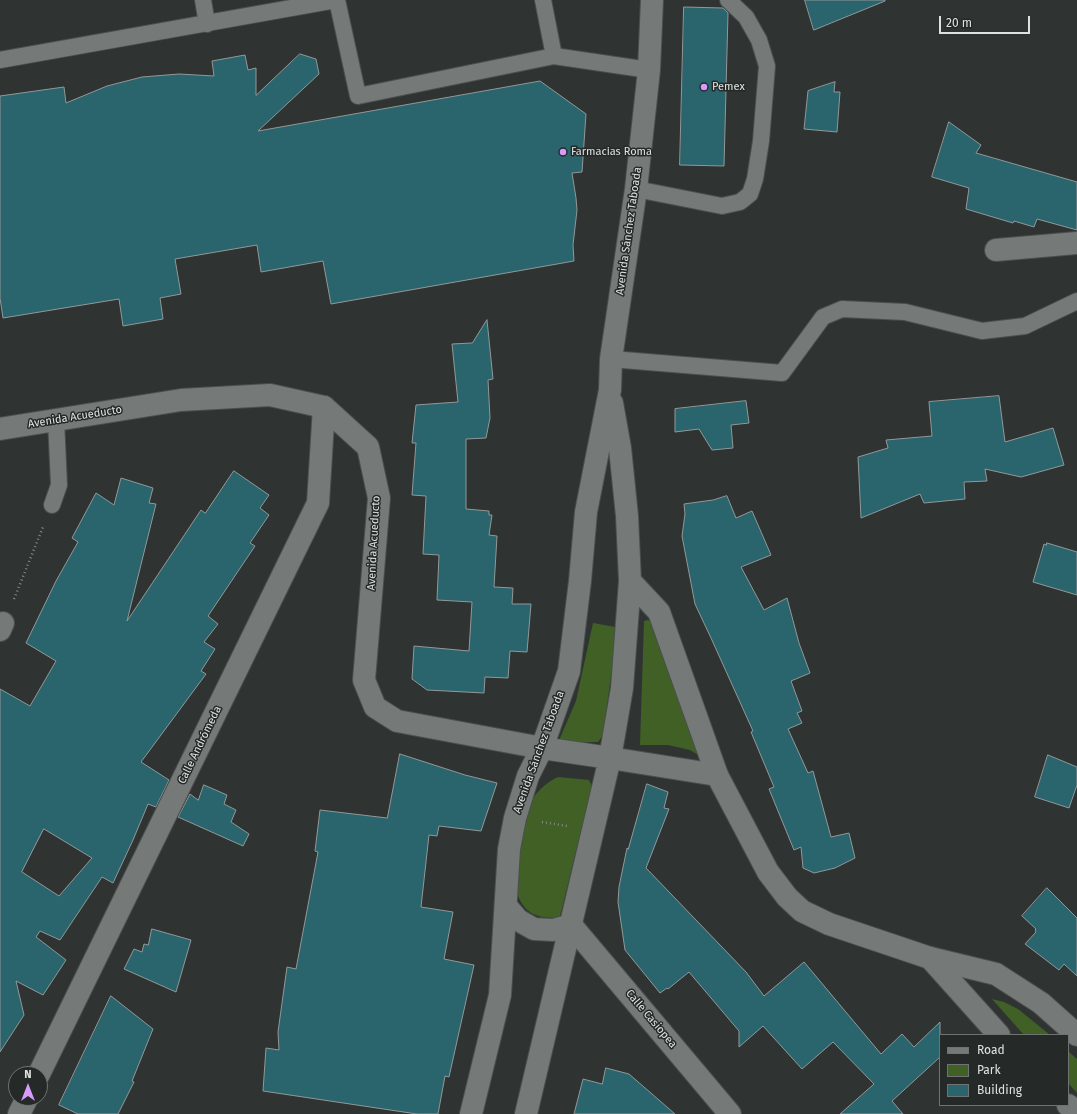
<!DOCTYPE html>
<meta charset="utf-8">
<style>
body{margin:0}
#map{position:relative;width:1077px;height:1114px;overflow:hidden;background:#2f3433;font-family:"Fira Sans",sans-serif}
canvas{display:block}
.legend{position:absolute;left:939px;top:1034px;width:130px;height:72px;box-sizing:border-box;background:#252a29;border:1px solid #6f7473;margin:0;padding:5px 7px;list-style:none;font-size:12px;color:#dfe2e1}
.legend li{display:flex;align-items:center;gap:8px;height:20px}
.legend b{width:20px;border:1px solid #6f7473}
.north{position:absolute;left:8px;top:1066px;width:40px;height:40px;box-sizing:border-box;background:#252a29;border:1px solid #6f7473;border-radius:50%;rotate:0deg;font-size:11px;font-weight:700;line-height:16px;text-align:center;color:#dfe2e1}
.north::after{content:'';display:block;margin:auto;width:14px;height:18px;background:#d79bf9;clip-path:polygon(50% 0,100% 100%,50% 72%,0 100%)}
.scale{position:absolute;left:939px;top:16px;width:91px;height:18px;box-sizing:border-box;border:2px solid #dfe2e1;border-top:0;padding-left:5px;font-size:12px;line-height:14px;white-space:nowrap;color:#dfe2e1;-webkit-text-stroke:3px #252a29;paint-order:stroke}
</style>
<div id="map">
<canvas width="1077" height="1114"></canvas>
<ul class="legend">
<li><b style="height:5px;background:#757a79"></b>Road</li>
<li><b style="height:11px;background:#406025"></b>Park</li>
<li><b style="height:11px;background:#2a646d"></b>Building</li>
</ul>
<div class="north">N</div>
<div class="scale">20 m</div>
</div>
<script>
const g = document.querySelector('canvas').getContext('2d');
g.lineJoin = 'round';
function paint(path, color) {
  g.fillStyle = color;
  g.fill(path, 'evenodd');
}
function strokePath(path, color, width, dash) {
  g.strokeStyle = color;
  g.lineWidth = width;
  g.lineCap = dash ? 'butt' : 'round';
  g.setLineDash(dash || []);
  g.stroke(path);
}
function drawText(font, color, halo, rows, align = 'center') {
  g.font = font + ' "Fira Sans",sans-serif';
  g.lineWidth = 3;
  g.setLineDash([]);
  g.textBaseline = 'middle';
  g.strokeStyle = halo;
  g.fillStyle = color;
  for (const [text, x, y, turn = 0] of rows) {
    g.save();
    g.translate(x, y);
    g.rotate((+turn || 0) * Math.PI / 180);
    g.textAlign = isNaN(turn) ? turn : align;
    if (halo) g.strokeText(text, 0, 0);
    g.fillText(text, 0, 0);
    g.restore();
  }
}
paint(new Path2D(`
 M 648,620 L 653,622 L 703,758 L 690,750 L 668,745 L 640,745 L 644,621 Z
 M 593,623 L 615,627 L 613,661 L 603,735 L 598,742 L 561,743 L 560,738 L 576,701 Z
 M 558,777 L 589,780 L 592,786 L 560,916 C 552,919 544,918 536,915 C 518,909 512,883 514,866 C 516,855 520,844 522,833 C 524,825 525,815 529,806 C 534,794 546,782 558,777 Z
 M 992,999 L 1004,1002 L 1018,1009 L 1050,1035 L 1024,1035 Z
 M 1068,1051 L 1077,1059 L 1077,1093 L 1068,1083 Z`), '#406025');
const building = new Path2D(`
 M 805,0 L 885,0 L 885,1 L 814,30 Z
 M 684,7 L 723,8 L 728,13 L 724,166 L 680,165 Z
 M 300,54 L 316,59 L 319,74 L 258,131 L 540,81 L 586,114 L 582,172 L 572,173 L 576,198 L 577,210 L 573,245 L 574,261 L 331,304 L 323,261 L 261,272 L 257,245 L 175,259 L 181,294 L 160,298 L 163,319 L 123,326 L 119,299 L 3,318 L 0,298 L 0,96 L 64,87 L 66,103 L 107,86 L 142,77 L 179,74 L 214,76 L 212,61 L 245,55 L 248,70 L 256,68 L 256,95 Z
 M 835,82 L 834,92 L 840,92 L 837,132 L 804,129 L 808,91 Z
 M 949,122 L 981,145 L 976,153 L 1077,182 L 1077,230 L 1037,219 L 1034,227 L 1014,221 L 1013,223 L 966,209 L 969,188 L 932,177 Z
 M 487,320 L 493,379 L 488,380 L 490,418 L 486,438 L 466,439 L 466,509 L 489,511 L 489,515 L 492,515 L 489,535 L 497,536 L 494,587 L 513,588 L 512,604 L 531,604 L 527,652 L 510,651 L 508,678 L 485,677 L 484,693 L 427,690 L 412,679 L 414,646 L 469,651 L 472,602 L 437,600 L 439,555 L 423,554 L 426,496 L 412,495 L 416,443 L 412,443 L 416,405 L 458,402 L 452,344 L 472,343 Z
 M 999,396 L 1005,442 L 1053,428 L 1064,465 L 1021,477 L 985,469 L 987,481 L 964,482 L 965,499 L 924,503 L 920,494 L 861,518 L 858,457 L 888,448 L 886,440 L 932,436 L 929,402 Z
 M 746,401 L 749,423 L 731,425 L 733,448 L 712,450 L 699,429 L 675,432 L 675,409 Z
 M 234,471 L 269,495 L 260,508 L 269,515 L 250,543 L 255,546 L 208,616 L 218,624 L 204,642 L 215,649 L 201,671 L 206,674 L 141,762 L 169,780 L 156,807 L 148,804 L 133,840 L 113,883 L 102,877 L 60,940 L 40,931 L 36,937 L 66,960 L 43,995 L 16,981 L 24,1015 L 0,1052 L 0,689 L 30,706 L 56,661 L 26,643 L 56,581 L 78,542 L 72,538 L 96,493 L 114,505 L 121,478 L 153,488 L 149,503 L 156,504 L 127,621 L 201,510 L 205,513 ZM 44,829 L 92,858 L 59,896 L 22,872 Z
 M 727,496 L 736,518 L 752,511 L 771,555 L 741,567 L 764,610 L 787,598 L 799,643 L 810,673 L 791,681 L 802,711 L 797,713 L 802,723 L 788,729 L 808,773 L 813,771 L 831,837 L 849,833 L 855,858 L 835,868 L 814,873 L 803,868 L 801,847 L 794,850 L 769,789 L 774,787 L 751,732 L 753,731 L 711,638 L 695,604 L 682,536 L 685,514 L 684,504 L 713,500 Z
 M 1047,543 L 1077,552 L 1077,595 L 1033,582 L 1044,544 L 1046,545 Z
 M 400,754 L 465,775 L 497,783 L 481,831 L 439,826 L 437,836 L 429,835 L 421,907 L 453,912 L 444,959 L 474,965 L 449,1077 L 445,1076 L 438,1114 L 417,1114 L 263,1091 L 266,1048 L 279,1050 L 278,1032 L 287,967 L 296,969 L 318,852 L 315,851 L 320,810 L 387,818 Z
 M 1048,755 L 1077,767 L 1077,785 L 1069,808 L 1035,797 Z
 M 647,784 L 668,792 L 664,808 L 669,809 L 646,868 L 746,972 L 764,996 L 804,962 L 881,1054 L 902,1034 L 914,1047 L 940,1022 L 940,1057 L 892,1101 L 903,1114 L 840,1114 L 874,1084 L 833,1042 L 802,1069 L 763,1026 L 739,1047 L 739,1031 L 689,972 L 668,989 L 667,988 L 660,993 L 625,950 L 618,902 L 619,887 L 627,848 L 628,849 Z
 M 204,785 L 227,795 L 224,804 L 236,810 L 231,822 L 249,834 L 243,846 L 178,817 L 190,794 L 198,800 Z
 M 1047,888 L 1077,918 L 1077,976 L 1064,964 L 1059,970 L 1025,944 L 1036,932 L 1035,930 L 1036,929 L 1022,916 Z
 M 152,929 L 191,940 L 176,992 L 124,969 L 134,949 L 142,952 L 144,944 L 148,945 Z
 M 111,996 L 153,1029 L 132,1081 L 134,1082 L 118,1114 L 78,1114 L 59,1105 Z
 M 606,1068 L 629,1074 L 675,1114 L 574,1114 L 583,1079 L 602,1084 Z`);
paint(building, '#2a646d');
strokePath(building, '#929899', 1);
const service = new Path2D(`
 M 203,0 L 207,24
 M 337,0 L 358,96 L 554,56
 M 543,0 L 554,56 L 649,70
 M 0,60 L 336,0
 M 636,189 L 722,206 L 740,202 L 750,194 L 755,179 L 761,141 L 767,66 L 759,40 L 746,17 L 728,0
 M 611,359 L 782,373 L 823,317 L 842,309 L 905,312 L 982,331 L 1025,326 L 1077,301
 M 52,505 L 59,485 L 56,420`);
const minor = new Path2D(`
 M 996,250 L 1077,243
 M 0,630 L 3,623
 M 930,958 L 996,974 L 1041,1003 L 1077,1035
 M 39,1074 L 318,503 L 324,407
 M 19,1114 L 27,1098`);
const tertiary = new Path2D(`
 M 610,758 L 717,775 L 768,872 L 787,897 L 802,911 L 829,924 L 930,958 L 999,1035
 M 571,925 L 730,1114
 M 1068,1105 L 1077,1113`);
const secondary = new Path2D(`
 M 0,429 L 181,400 L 270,395 L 324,407 L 368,447 L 379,498 L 364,680 L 375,707 L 397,721 L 542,748 L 610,758
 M 630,581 L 659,612 L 717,775
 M 506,906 L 518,920 L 534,929 L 553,930 L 571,925
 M 471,1114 L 500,995 L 509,849 L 515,818 L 528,776 L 542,748 L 569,671 L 580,581 L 586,512 L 610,390 L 611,359 L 636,189 L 649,70 L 652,0
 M 526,1114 L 610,758 L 622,688 L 630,581 L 627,516 L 620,448 L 612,403`);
strokePath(service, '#4b4f4e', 18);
strokePath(minor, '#4b4f4e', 24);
strokePath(tertiary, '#4b4f4e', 24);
strokePath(secondary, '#4b4f4e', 24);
strokePath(new Path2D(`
 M 14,599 L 43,527
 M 542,822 L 567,826`), '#858988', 2.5, [1, 3]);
strokePath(service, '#757a79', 16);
strokePath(minor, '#757a79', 22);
strokePath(tertiary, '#757a79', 22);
strokePath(secondary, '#757a79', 22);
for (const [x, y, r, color] of [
 [704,87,4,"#d79bf9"],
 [563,152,4,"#d79bf9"]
]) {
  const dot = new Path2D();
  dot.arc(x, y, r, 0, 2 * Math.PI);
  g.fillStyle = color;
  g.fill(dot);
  strokePath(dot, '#252a29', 1.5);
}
drawText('11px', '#dfe2e1', '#252a29', [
 ["Pemex",712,87],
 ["Farmacias Roma",571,152]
], 'left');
drawText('11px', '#dfe2e1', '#252a29', [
 ["Avenida Sánchez Taboada",629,231,-82],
 ["Avenida Acueducto",75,417,-9],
 ["Avenida Acueducto",374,543,-87],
 ["Calle Andrómeda",200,745,-64],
 ["Avenida Sánchez Taboada",539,752,-70],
 ["Calle Casiopea",651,1019,50]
]);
</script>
